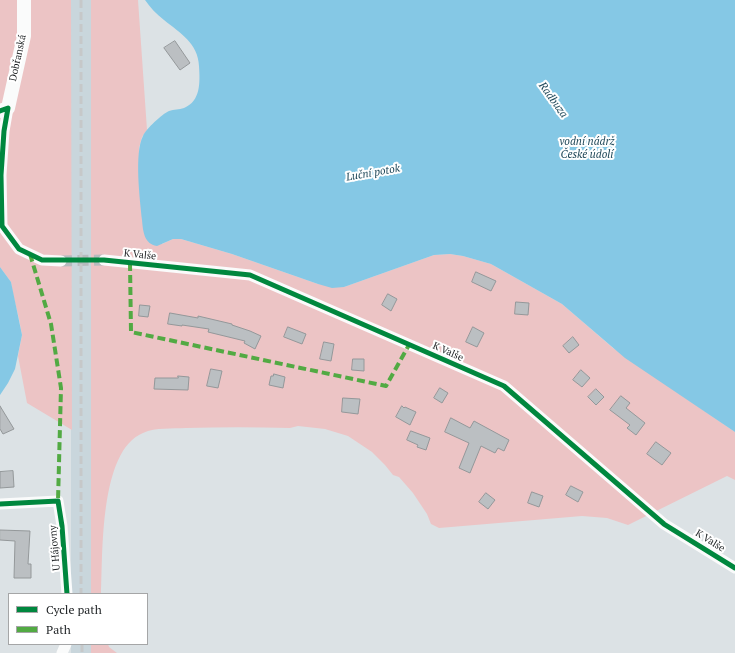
<!DOCTYPE html>
<meta charset="utf-8">
<style>
body{margin:0}
#map{position:relative;width:735px;height:653px;overflow:hidden;background:#dce2e5;font-family:"PT Serif",serif}
canvas{display:block}
.legend{position:absolute;left:8px;top:593px;width:140px;height:52px;box-sizing:border-box;background:#fff;border:1px solid #a5a6a7;margin:0;padding:5px 7px;list-style:none;font-size:12px;color:#1d2123}
.legend li{display:flex;align-items:center;gap:8px;height:20px}
.legend b{width:20px;border:1px solid #a5a6a7}
</style>
<div id="map">
<canvas width="735" height="653"></canvas>
<ul class="legend">
<li><b style="height:5px;background:#00873e"></b>Cycle path</li>
<li><b style="height:5px;background:#52aa43"></b>Path</li>
</ul>
</div>
<script>
const g = document.querySelector('canvas').getContext('2d');
g.lineJoin = 'round';
function paint(path, color) {
  g.fillStyle = color;
  g.fill(path, 'evenodd');
}
function strokePath(path, color, width, dash) {
  g.strokeStyle = color;
  g.lineWidth = width;
  g.lineCap = dash ? 'butt' : 'round';
  g.setLineDash(dash || []);
  g.stroke(path);
}
function drawText(font, color, halo, rows, align = 'center') {
  g.font = font + ' "PT Serif",serif';
  g.lineWidth = 4;
  g.setLineDash([]);
  g.textBaseline = 'middle';
  g.strokeStyle = halo;
  g.fillStyle = color;
  for (const [text, x, y, turn = 0] of rows) {
    g.save();
    g.translate(x, y);
    g.rotate((+turn || 0) * Math.PI / 180);
    g.textAlign = isNaN(turn) ? turn : align;
    if (halo) g.strokeText(text, 0, 0);
    g.fillText(text, 0, 0);
    g.restore();
  }
}
paint(new Path2D(`
 M 71,0 L 91,0 L 91,594 L 71,594 Z
 M 71,644 L 91,644 L 91,653 L 71,653 Z`), '#c9d6dc');
paint(new Path2D(`
 M 0,0 L 71,0 L 72,430 L 27,403 L 18,356 L 22,335 L 19,319 L 13,294 L 11,282 L 0,267 Z
 M 91,0 L 138,0 L 147,130 L 142,137 L 139,148 L 139,190 L 162,244 L 173,239 L 181,239 L 232,254 L 318,284 L 344,287 L 434,255 L 450,254 L 463,256 L 491,264 L 562,304 L 613,348 L 735,432 L 735,480 L 727,476 L 628,525 L 607,518 L 582,516 L 439,528 L 431,524 L 427,514 L 413,493 L 399,477 L 393,475 L 385,465 L 372,452 L 348,436 L 325,429 L 298,426 L 290,428 C 255,427 221,427 186,428 C 172,429 156,427 143,433 C 99,451 103,554 101,594 L 91,594 Z
 M 91,644 L 108,644 L 109,647 L 117,653 L 91,653 Z`), '#ecc4c5');
paint(new Path2D(`
 M 145,0 L 735,0 L 735,432 L 625,358 L 562,304 L 491,264 L 463,256 L 450,254 L 434,255 L 344,287 L 332,288 L 318,284 L 232,254 L 181,239 L 173,239 L 157,246 C 144,244 143,231 142,220 C 140,200 134,153 143,136 C 146,129 162,114 169,111 C 174,109 179,110 184,108 C 201,101 200,82 199,66 C 198,43 180,33 164,20 C 156,14 150,7 145,0 Z
 M 0,267 L 11,282 L 22,335 L 15,369 L 8,383 L 0,395 Z`), '#85c8e5');
const building = new Path2D(`
 M 175,41 L 190,63 L 180,70 L 164,48 Z
 M 476,272 L 496,281 L 491,291 L 472,282 Z
 M 388,294 L 397,299 L 391,311 L 382,305 Z
 M 516,302 L 529,303 L 528,315 L 515,314 Z
 M 140,305 L 150,306 L 148,317 L 139,316 Z
 M 170,313 L 198,318 L 198,316 L 232,324 L 232,325 L 250,331 L 261,336 L 255,349 L 244,343 L 245,341 L 208,332 L 209,329 L 182,325 L 182,326 L 168,324 Z
 M 288,327 L 306,334 L 302,344 L 284,337 Z
 M 473,327 L 484,333 L 477,347 L 466,342 Z
 M 573,337 L 579,345 L 569,353 L 563,346 Z
 M 324,342 L 334,344 L 331,361 L 320,359 Z
 M 353,359 L 364,359 L 364,371 L 352,370 Z
 M 211,369 L 222,371 L 218,388 L 207,386 Z
 M 581,370 L 590,378 L 582,387 L 573,380 Z
 M 274,374 L 285,377 L 283,388 L 269,385 L 271,376 L 273,376 Z
 M 178,376 L 189,377 L 188,390 L 154,389 L 155,378 L 178,378 Z
 M 440,388 L 448,393 L 442,403 L 434,398 Z
 M 596,389 L 604,397 L 596,405 L 588,397 Z
 M 621,396 L 630,403 L 626,408 L 645,423 L 636,435 L 627,428 L 630,425 L 610,410 Z
 M 343,398 L 360,399 L 358,414 L 342,412 Z
 M 0,406 L 14,429 L 3,434 L 0,429 Z
 M 402,406 L 404,408 L 405,407 L 416,412 L 410,425 L 396,417 Z
 M 451,418 L 470,428 L 474,421 L 509,440 L 504,451 L 498,448 L 495,453 L 481,446 L 470,473 L 459,468 L 469,443 L 445,432 Z
 M 411,431 L 430,438 L 426,450 L 417,447 L 418,445 L 407,440 Z
 M 656,442 L 671,453 L 662,465 L 647,454 Z
 M 13,471 L 14,487 L 0,488 L 0,472 Z
 M 571,486 L 583,492 L 578,502 L 566,495 Z
 M 532,492 L 543,496 L 539,507 L 528,503 Z
 M 486,493 L 495,500 L 488,509 L 479,502 Z
 M 0,530 L 30,531 L 28,564 L 31,564 L 31,578 L 14,578 L 15,541 L 0,540 Z`);
paint(building, '#bbbfc2');
strokePath(building, '#94989a', 1);
strokePath(new Path2D(`
 M 61,261 L 104,260`), '#b6bbbe', 11, [11, 5.5]);
strokePath(new Path2D(`
 M 8,108 L 4,131 L 1,175 L 2,226 L 19,249 L 42,260 L 61,261
 M 104,260 L 250,275 L 504,386 L 664,524 L 735,568
 M 0,504 L 58,501 L 62,526 L 67,594
 M 62,653 L 66,644`), '#fafbfb', 11);
strokePath(new Path2D(`
 M 0,111 L 8,108 L 24,36 L 24,0`), '#fafbfb', 14);
strokePath(new Path2D(`
 M 81,0 L 81,594
 M 82,644 L 82,653`), '#c6c8c9', 3, [8, 4]);
strokePath(new Path2D(`
 M 30,254 L 51,324 L 61,388 L 58,501
 M 130,263 L 131,332 L 386,386 L 409,345`), '#52aa43', 4, [8, 4]);
strokePath(new Path2D(`
 M 0,111 L 8,108 L 4,131 L 1,175 L 2,226 L 19,249 L 42,260 L 104,260 L 250,275 L 504,386 L 664,524 L 735,568
 M 0,504 L 58,501 L 62,526 L 67,594`), '#00873e', 5);
drawText('10px', '#1d2123', '#fff', [
 ["Dobřanská",18,58,-78],
 ["K Valše",140,255,6],
 ["K Valše",448,352,24],
 ["K Valše",710,541,32],
 ["U Hájovny",55,548,-95]
]);
drawText('italic 11px', '#1e4758', '#fff', [
 ["Radbuza",553,100,54],
 ["vodní nádrž",587,142],
 ["České údolí",587,155],
 ["Luční potok",373,173,-10]
]);
</script>
